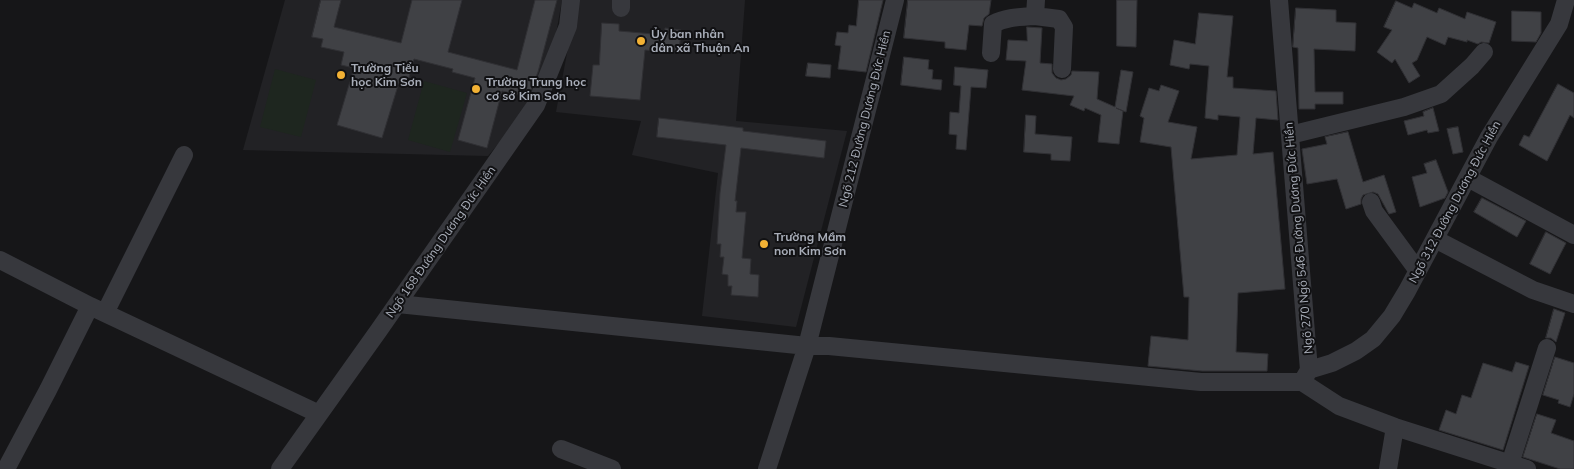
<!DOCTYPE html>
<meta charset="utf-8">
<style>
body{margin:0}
canvas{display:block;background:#161618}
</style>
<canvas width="1574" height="469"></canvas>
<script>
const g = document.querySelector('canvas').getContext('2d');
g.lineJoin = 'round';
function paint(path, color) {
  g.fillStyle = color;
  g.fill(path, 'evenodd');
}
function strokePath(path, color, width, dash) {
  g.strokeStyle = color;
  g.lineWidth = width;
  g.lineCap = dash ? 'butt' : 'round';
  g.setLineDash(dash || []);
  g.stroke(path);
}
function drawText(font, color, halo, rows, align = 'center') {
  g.font = font + ' Mulish,sans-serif';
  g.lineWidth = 4;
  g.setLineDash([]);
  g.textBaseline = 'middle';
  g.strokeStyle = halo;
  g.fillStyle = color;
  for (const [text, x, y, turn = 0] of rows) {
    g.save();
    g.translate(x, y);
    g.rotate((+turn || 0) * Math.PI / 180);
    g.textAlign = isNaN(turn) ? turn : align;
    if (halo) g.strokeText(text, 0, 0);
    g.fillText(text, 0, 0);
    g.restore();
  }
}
paint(new Path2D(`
 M 285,0 L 562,0 L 550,67 L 525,112 L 488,156 L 243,150 Z
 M 577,0 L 745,0 L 736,121 L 847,131 L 796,327 L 702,316 L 718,173 L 632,155 L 641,121 L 556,112 Z`), '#222225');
paint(new Path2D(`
 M 275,69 L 316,80 L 301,137 L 260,127 Z
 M 424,81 L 467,93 L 450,152 L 408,140 Z`), '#1e261f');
const building = new Path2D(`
 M 321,0 L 341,0 L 334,27 L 401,43 L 412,0 L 462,0 L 448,52 L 517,70 L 535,0 L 557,0 L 538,72 L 528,97 L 502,91 L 487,148 L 458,140 L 475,78 L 452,72 L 453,69 L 414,59 L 408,81 L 400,79 L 382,138 L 337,125 L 354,68 L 341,65 L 344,52 L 321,47 L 323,39 L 312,37 Z
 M 859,0 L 883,0 L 866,72 L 838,69 L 841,46 L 835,45 L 837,32 L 848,33 L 849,25 L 856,26 Z
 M 908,0 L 991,0 L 989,14 L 984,18 L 982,26 L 969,25 L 966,50 L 945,48 L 945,42 L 904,38 Z
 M 1117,0 L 1137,0 L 1136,47 L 1117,46 Z
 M 1396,1 L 1412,8 L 1414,3 L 1437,13 L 1439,8 L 1465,19 L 1467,12 L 1496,22 L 1489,43 L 1481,42 L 1478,44 L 1467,40 L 1467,42 L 1448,37 L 1445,45 L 1427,37 L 1417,60 L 1412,63 L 1420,76 L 1409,83 L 1395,59 L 1392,63 L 1377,52 L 1392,30 L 1384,27 Z
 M 1296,8 L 1336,10 L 1336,22 L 1356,23 L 1355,51 L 1314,49 L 1315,92 L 1343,92 L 1343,104 L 1315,104 L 1315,109 L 1299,109 L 1298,48 L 1293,47 Z
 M 1512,11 L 1541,12 L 1541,33 L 1536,42 L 1512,41 Z
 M 1199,13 L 1233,16 L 1227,77 L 1233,77 L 1233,88 L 1276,91 L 1278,120 L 1256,118 L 1253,154 L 1273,152 L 1285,289 L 1238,293 L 1236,352 L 1268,354 L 1267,371 L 1202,371 L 1148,366 L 1151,336 L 1188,340 L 1189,297 L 1184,297 L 1171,147 L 1140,142 L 1144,118 L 1140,116 L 1149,88 L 1159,91 L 1161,85 L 1179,91 L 1168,122 L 1197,127 L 1191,159 L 1237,155 L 1240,117 L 1218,115 L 1218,120 L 1205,118 L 1209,66 L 1190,64 L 1189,69 L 1170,65 L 1174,40 L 1195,44 Z
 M 602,23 L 619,24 L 619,31 L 665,35 L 665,28 L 681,30 L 679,53 L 645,50 L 640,100 L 590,96 L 593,65 L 599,65 Z
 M 1027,27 L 1042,28 L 1040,63 L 1052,64 L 1052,73 L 1056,78 L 1061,80 L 1066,79 L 1071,75 L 1072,71 L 1099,72 L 1097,99 L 1115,107 L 1121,70 L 1133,72 L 1126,112 L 1116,108 L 1123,111 L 1119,144 L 1098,142 L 1101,115 L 1085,108 L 1084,111 L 1070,105 L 1074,96 L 1022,90 L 1026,61 L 1006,60 L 1008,40 L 1027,41 Z
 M 904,57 L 929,60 L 928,69 L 933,70 L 932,79 L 942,80 L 941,90 L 901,85 Z
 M 808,63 L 831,65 L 830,78 L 806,76 Z
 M 955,67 L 988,70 L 986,88 L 971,87 L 966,150 L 956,149 L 957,135 L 949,134 L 950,112 L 959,113 L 961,86 L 954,85 Z
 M 1558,84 L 1574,93 L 1574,118 L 1570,115 L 1547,161 L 1519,145 L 1524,135 L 1529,137 Z
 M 1433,108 L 1439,131 L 1428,133 L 1427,130 L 1408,135 L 1404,121 L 1424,116 L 1423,112 Z
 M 1026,115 L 1036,116 L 1035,134 L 1072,137 L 1070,161 L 1051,160 L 1051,154 L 1024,152 Z
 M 659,118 L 743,128 L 743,131 L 826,141 L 824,158 L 741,148 L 735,201 L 737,201 L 736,212 L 746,212 L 742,258 L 751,259 L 750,274 L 759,275 L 758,297 L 731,295 L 732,286 L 728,286 L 728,275 L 722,274 L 724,257 L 720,257 L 721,244 L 717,244 L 720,193 L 726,145 L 657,137 Z
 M 1458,127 L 1463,152 L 1453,154 L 1447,129 Z
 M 1348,132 L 1363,182 L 1384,175 L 1396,212 L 1389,214 L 1378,194 L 1373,192 L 1363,195 L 1361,199 L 1361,204 L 1346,209 L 1337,179 L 1307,184 L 1302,149 L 1327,144 L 1325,137 Z
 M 1436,160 L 1448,192 L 1445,198 L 1420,207 L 1412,177 L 1427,173 L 1424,164 Z
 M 1482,198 L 1526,221 L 1517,237 L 1474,212 Z
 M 1546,232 L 1566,243 L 1550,274 L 1530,264 Z
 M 1554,309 L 1565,313 L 1556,342 L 1551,338 L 1546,338 Z
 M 1555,357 L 1574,363 L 1574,394 L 1570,407 L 1558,403 L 1559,400 L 1543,395 Z
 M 1516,362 L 1529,366 L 1503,450 L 1439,430 L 1446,410 L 1456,414 L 1462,395 L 1471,398 L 1483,363 L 1512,372 Z
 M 1537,414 L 1556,420 L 1551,433 L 1574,441 L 1574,469 L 1560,469 L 1523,457 Z`);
paint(building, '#404145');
strokePath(building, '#303034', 1);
strokePath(new Path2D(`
 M 621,0 L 621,8
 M 1036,0 L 1035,16 L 1059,19 L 1064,27 L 1062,69
 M 1279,0 L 1309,370 L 1302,382 L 1339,406 L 1395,427 L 1527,469
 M 991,53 L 993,24 C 1006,17 1020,17 1035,16
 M 1290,135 L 1404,107 L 1441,94 L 1472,66 L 1484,52
 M 1468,178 L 1574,235
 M 1371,202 L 1374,211 L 1418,271
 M 1435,239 L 1533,290 L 1574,304
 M 0,260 L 90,306
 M 398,304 L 807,346 L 829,346 L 1201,382 L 1302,382
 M 105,313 L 184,155
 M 1309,370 L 1332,363 L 1356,351 L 1373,339 L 1392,316 L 1407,291 L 1489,137 L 1559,24 L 1566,0
 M 561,449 L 612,469
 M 1510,464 L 1547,348
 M 6,469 L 48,390 L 90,306 L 319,414
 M 280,469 L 379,330 L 536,105 L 568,26 L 571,0
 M 767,469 L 807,346 L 895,0
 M 1388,469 L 1395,427`), '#37383d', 18);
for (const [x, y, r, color] of [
 [641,41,5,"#f2b134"],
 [341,75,5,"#f2b134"],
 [476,89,5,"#f2b134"],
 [764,244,5,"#f2b134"]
]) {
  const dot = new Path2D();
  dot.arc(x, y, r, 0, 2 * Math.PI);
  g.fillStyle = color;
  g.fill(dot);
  strokePath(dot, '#111113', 2);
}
drawText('bold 12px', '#a8adb8', '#111113', [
 ["Ủy ban nhân",651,34],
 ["dân xã Thuận An",651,48],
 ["Trường Tiểu",351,68],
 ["học Kim Sơn",351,82],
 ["Trường Trung học",486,82],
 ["cơ sở Kim Sơn",486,96],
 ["Trường Mầm",774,237],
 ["non Kim Sơn",774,251]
], 'left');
drawText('12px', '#a8adb8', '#111113', [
 ["Ngõ 212 Đường Dương Đức Hiền",865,119,-76],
 ["Ngõ 312 Đường Dương Đức Hiền",1455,202,-62],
 ["Ngõ 270 Ngõ 546 Đường Dương Đức Hiền",1299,238,-95],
 ["Ngõ 168 Đường Dương Đức Hiền",441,242,-55]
]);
</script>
